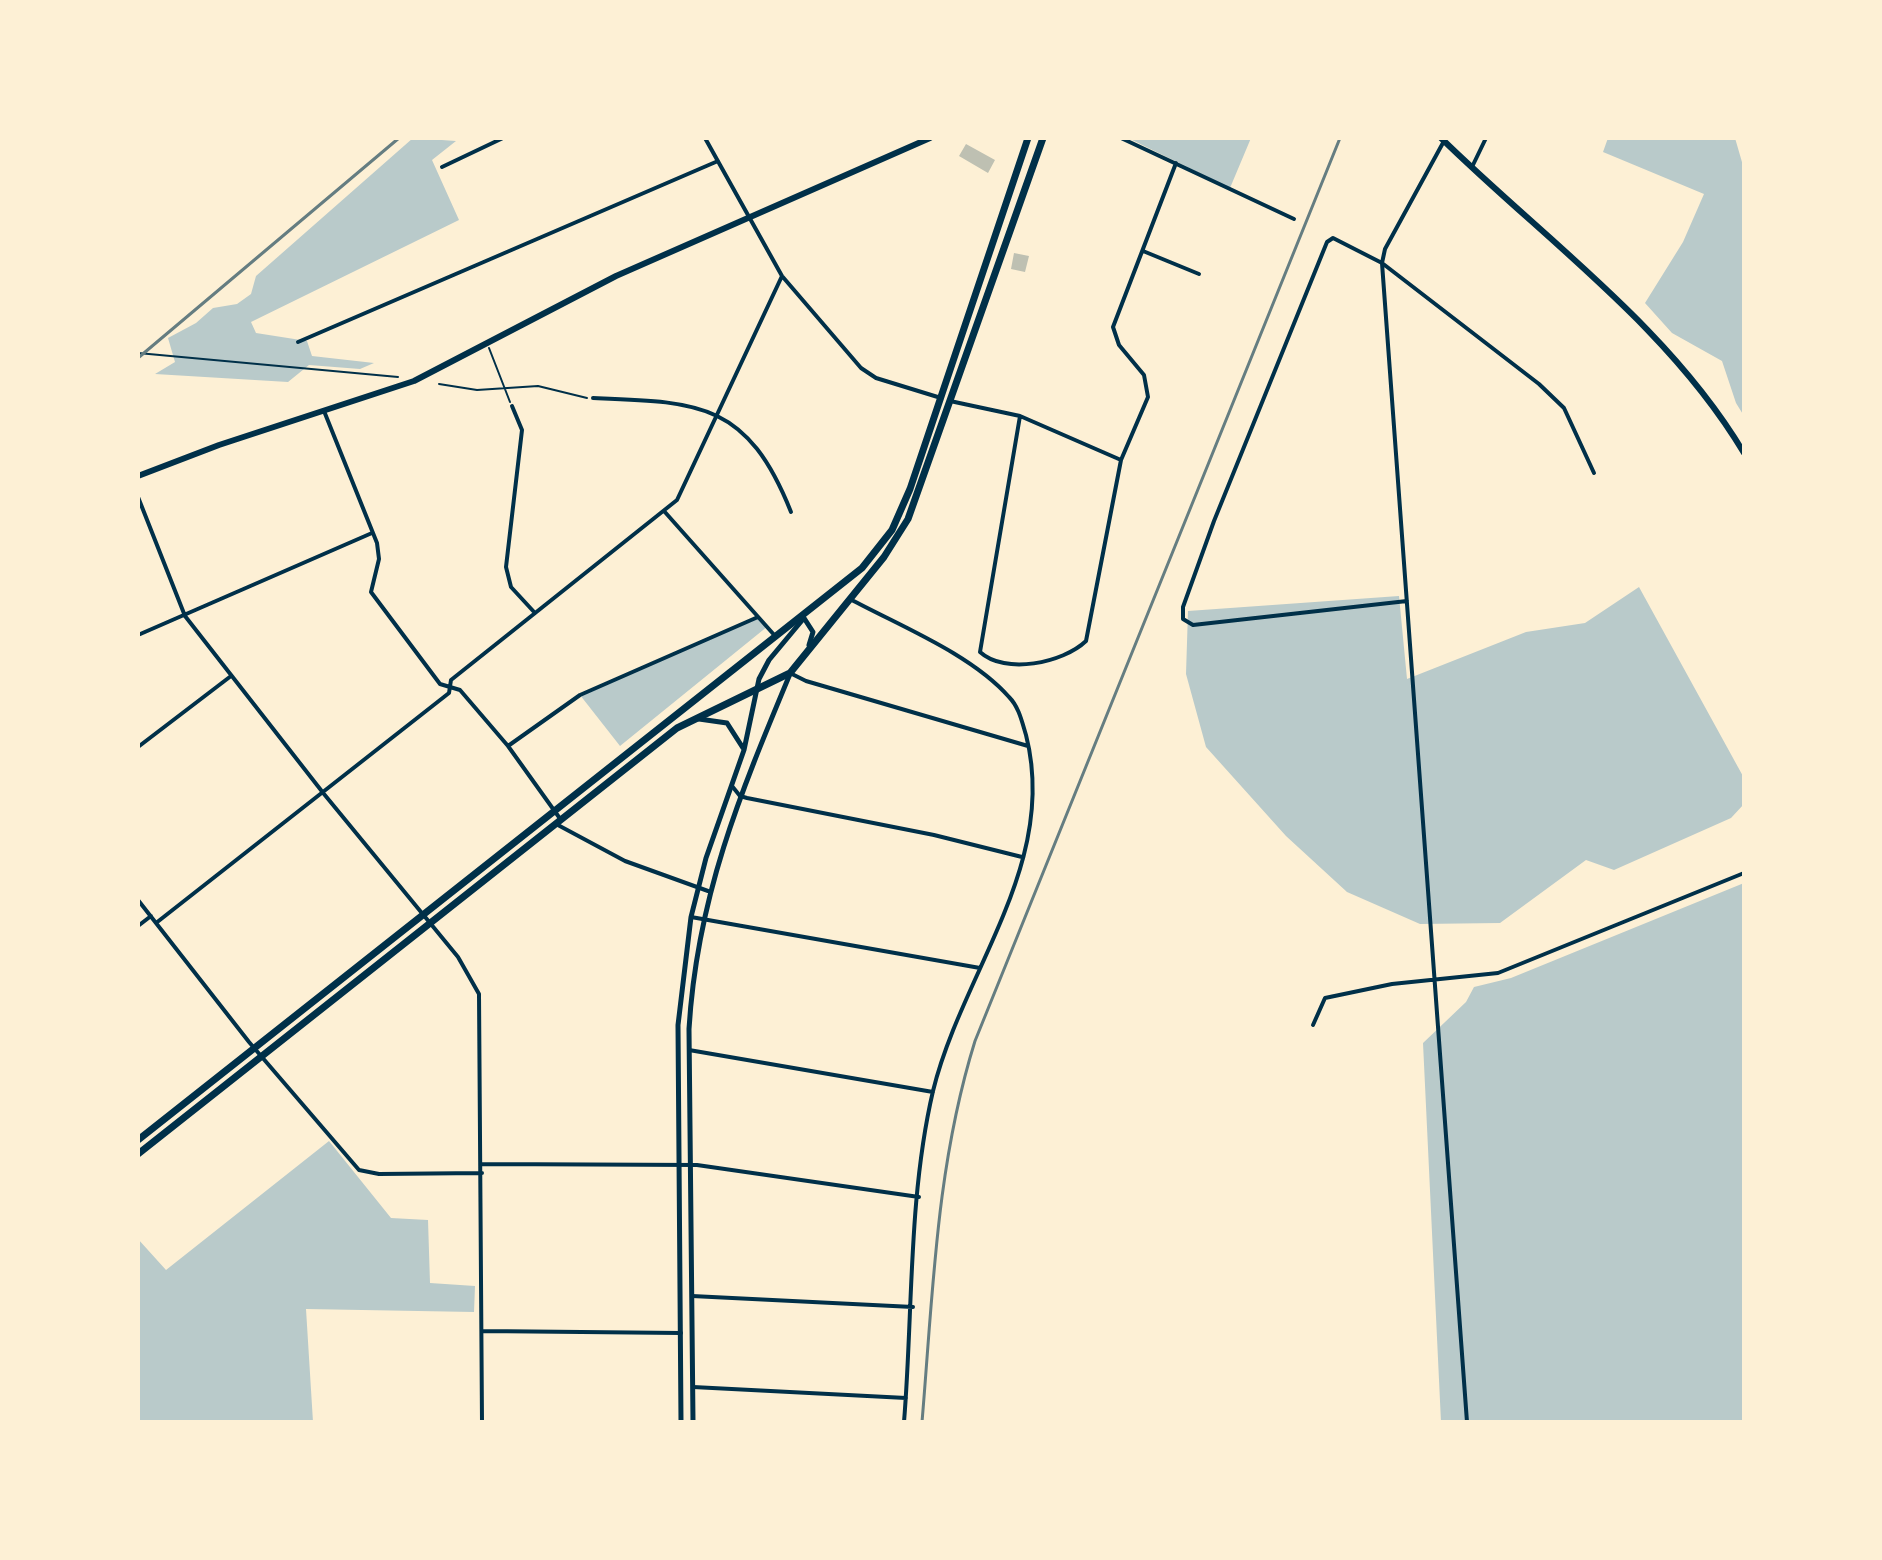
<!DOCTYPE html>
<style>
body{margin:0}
#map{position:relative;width:1882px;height:1560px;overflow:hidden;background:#fdf0d5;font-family:"Open Sans",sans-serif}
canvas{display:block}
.frame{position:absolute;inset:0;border:140px solid #fdf0d5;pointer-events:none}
</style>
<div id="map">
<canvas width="1882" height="1560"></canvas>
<div class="frame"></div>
</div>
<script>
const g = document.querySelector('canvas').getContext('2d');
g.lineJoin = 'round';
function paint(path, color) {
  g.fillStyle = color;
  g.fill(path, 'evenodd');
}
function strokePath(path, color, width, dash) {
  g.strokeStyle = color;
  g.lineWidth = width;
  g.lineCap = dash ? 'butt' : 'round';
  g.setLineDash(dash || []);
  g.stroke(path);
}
paint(new Path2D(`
 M 413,138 L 456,141 L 432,160 L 459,220 L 251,322 L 256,333 L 307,341 L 312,356 L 374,363 L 360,369 L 309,365 L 288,382 L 155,374 L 175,362 L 168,338 L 196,323 L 213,308 L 237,304 L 251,294 L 256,276 Z
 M 1128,138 L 1251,138 L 1230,188 Z
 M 1608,138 L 1735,138 L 1744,169 L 1744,416 L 1736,403 L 1722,361 L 1672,333 L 1645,303 L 1683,242 L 1704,194 L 1603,152 Z
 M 1639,587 L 1744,778 L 1744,804 L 1731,818 L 1614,870 L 1586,860 L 1500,923 L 1420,924 L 1347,892 L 1286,836 L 1206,747 L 1186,674 L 1188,611 L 1399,596 L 1407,679 L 1526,632 L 1585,623 Z
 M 758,617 L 768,626 L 620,746 L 580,695 Z
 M 1744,883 L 1744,1422 L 1441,1422 L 1423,1043 L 1466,1002 L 1474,987 L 1511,978 Z
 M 329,1141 L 391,1218 L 428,1220 L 430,1283 L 475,1286 L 474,1312 L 306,1309 L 313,1422 L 138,1422 L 138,1239 L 166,1270 Z`), '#b9caca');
paint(new Path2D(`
 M 966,144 L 995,160 L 988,173 L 959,156 Z
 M 1014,253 L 1029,256 L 1025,272 L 1011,269 Z`), '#bec0b2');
strokePath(new Path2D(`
 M 489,348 L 510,402
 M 138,353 L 398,377
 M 439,384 L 477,390 L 538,386 L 587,398`), '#003049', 2);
strokePath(new Path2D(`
 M 705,138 L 782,276 L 861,368 L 876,378 L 941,398
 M 1121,138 L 1294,219
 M 1444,141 L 1385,249 L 1382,263 L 1467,1422
 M 442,167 L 503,138
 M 1472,167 L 1486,138
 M 1143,251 L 1199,274
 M 298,342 L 718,161
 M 593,398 C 700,402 747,402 791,512
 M 950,401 L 1020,416 L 1121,460
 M 512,406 L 522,430 L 506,567 L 511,587 L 535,613
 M 324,411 L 377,543 L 379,559 L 371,592 L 440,684 L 460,690 L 508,746 L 561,820
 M 1020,416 L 980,652 C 1005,675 1063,663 1086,641 L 1121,460 L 1148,397 L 1144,375 L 1119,345 L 1113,327 L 1176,163
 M 138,497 L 185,616 L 324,794 L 458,957 L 479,994 L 482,1422
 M 664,511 L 776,637
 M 850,599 C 900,626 971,654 1009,697 C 1019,707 1022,722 1026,735 C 1059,864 962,972 933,1091 C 908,1198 913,1313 904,1422
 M 1407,601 L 1193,625 L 1183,619 L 1183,607 L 1214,521 L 1327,242 L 1333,238 L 1382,263 L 1539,384 L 1564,408 L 1594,473
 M 138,635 L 372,533
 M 790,673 L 806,681 L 1028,746
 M 508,746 L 580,695 L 758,617
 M 138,747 L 231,676
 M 732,786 L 740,796 L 747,798 L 934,835 L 1022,857
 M 556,824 L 625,861 L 708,891
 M 138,900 L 249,1042 L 359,1170 L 379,1174 L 482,1173
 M 691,917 L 980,968
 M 156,923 L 449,693 L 451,680 L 677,500 L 782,276
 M 138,926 L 151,916
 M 1313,1025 L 1325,998 L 1392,984 L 1498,973 L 1744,873
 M 689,1050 L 933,1092
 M 482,1164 L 697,1165 L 919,1197
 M 692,1296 L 913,1307
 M 482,1331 L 681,1333
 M 693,1387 L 906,1398`), '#003049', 4);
strokePath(new Path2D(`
 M 699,719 L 727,723 L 743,748
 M 681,1422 L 678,1025 L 691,917 L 706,858 L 744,750 L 759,679 L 769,660 L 804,618 L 813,632 L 809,645
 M 693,1422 L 689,1029 C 697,897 740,794 790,674`), '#003049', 5);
strokePath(new Path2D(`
 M 1441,138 C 1544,239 1669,327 1744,453
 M 138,476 L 219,445 L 414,381 L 616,276 L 930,138`), '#003049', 6);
strokePath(new Path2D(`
 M 138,1140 L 862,568 L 892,530 L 910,489 L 1028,138
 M 138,1154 L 677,728 L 790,673 L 884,557 L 908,519 L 1043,138`), '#003049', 7);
strokePath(new Path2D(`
 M 138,358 L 399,138
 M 922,1422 C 933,1293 936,1166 975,1041 L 1340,138`), '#657d81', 3);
</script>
